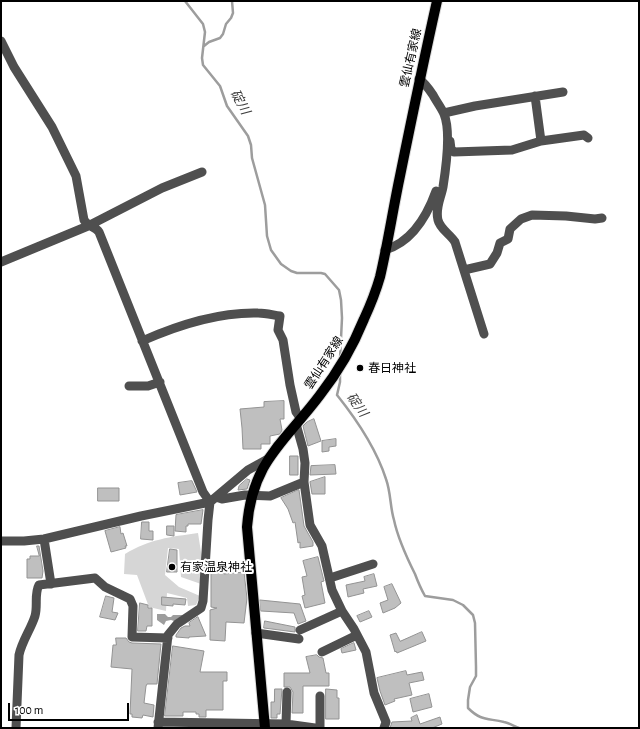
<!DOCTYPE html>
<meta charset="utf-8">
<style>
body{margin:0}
#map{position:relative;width:640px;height:729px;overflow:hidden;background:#fff;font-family:"Alegreya Sans",sans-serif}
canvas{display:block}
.frame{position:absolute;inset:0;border:2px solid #000;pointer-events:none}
.scale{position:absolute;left:8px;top:703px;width:121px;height:18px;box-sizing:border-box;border:2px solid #000;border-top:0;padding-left:5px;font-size:12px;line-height:14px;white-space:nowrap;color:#000;-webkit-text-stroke:3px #fff;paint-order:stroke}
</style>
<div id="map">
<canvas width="640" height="729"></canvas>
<div class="frame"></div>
<div class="scale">100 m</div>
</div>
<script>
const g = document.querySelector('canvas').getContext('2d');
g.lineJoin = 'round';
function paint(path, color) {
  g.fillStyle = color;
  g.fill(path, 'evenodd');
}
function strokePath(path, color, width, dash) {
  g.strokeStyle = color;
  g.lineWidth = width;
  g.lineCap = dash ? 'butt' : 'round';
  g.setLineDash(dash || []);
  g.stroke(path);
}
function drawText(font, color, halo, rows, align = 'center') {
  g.font = font + ' "Alegreya Sans","Noto Sans JP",sans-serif';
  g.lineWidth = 4;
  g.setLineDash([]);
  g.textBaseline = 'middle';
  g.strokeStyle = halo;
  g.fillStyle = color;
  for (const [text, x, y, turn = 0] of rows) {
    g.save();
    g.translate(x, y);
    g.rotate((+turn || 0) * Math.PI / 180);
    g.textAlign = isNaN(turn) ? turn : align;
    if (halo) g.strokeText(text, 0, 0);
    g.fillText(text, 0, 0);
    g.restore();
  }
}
paint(new Path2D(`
 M 198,533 L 203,565 L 201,584 L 181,577 L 179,549 L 168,548 L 165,575 L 179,587 L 200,596 L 196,605 L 188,606 L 187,598 L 167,593 L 166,611 L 149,607 L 137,575 L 124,574 L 125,554 C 150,539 170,537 198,533 Z`), '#d6d6d6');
paint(new Path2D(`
 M 157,614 L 165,614 L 168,617 L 171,617 L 173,615 L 183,615 L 174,621 L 171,620 L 166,621 L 164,625 L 157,620 Z`), '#9d9d9d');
strokePath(new Path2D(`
 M 185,1 L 203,24 L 205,32 L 202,58 L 203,65 L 220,86 L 227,106 L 248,136 L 251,145 L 252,158 L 265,205 L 267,236 L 271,250 L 281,264 L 291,271 L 297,273 L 321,273 L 325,274 L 339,290 L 341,300 L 342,318 L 340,359
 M 204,46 L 209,42 L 220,38 L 223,34 L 226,24 L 231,18 L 233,13 L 232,1
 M 340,372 L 340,382 L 337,395 C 357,420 376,448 386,479 C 391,493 390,507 394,520 C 398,539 406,556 415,574 C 418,582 421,589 425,596 L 453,600 L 463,605 L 473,615 L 475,623 L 476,667 L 476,676 L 470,687 L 468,700 L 468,708 C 481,721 487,718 504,722 C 509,723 514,726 519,728`), '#9d9d9d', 2.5);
const building = new Path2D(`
 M 284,401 L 284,419 L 280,419 L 282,430 L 280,434 L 270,436 L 270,444 L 261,444 L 261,449 L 243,449 L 242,428 L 240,409 L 264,407 L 264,402 Z
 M 314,419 L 321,441 L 308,446 L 303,426 L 307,422 Z
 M 336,439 L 336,446 L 329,447 L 329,451 L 322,452 L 322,441 Z
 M 290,456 L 298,456 L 298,475 L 290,475 Z
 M 335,465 L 336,474 L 310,475 L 311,466 Z
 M 325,477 L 325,494 L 312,494 L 310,482 Z
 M 247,479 L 250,480 L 247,489 L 238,490 L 239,486 Z
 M 192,481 L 197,492 L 180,495 L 178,483 Z
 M 98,488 L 119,488 L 119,501 L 98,501 Z
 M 299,490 L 304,526 L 313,542 L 313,546 L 300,548 L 300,542 L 298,543 L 295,522 L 293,523 L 288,509 L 281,498 Z
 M 203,510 L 201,524 L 188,524 L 188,526 L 186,526 L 186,532 L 175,531 L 176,515 Z
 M 142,522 L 149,522 L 149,531 L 153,531 L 153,540 L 141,539 Z
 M 167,526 L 174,526 L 174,536 L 167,535 Z
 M 120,527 L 121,534 L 123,533 L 127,546 L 125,546 L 126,548 L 111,552 L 105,531 Z
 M 37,546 L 39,546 L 43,571 L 42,578 L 27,578 L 27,559 L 30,559 L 30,556 L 39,556 Z
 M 170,549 L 177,550 L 177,572 L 167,572 Z
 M 318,557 L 324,581 L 321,582 L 325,603 L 305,608 L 302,596 L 305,595 L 302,577 L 307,576 L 303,561 Z
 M 223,571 L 224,574 L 244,572 L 247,598 L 244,623 L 226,622 L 225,641 L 210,640 L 210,610 L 217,608 L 211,607 L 211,572 Z
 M 374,574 L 377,586 L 363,589 L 364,593 L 348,597 L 346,585 L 365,581 L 364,577 Z
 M 392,584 L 401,603 L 395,608 L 383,613 L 380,603 L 388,600 L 384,587 Z
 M 106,596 L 114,598 L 112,612 L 118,613 L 115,620 L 100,617 Z
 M 162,597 L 186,599 L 185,605 L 173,604 L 173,606 L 162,605 Z
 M 260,600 L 300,604 L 306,621 L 298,624 L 294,613 L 261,611 Z
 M 140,603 L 148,605 L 148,608 L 152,608 L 152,626 L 147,626 L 146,631 L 138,631 Z
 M 369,611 L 372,617 L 360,622 L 357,616 Z
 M 198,617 L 206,636 L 189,637 L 189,638 L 176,637 L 176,635 L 181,628 L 185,626 L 190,626 L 189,623 Z
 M 265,621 L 295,627 L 295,632 L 264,628 Z
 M 422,632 L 426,641 L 397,653 L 396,651 L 395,652 L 390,635 L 396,633 L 400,641 Z
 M 116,638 L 126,638 L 129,642 L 132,643 L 161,644 L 157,684 L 147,684 L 146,686 L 144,703 L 154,705 L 153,717 L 143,715 L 142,718 L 132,717 L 132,714 L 130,714 L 132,669 L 111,667 L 113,645 L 116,645 Z
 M 354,643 L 356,650 L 342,653 L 341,649 Z
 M 173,646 L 204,651 L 200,672 L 227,672 L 227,681 L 223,681 L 223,710 L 206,710 L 206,717 L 199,717 L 199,714 L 196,714 L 196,712 L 183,712 L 183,716 L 165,716 Z
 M 317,655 L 319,657 L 323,658 L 326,673 L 329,673 L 329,686 L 303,686 L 303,713 L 292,713 L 293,692 L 290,687 L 284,687 L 284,673 L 310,673 L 306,657 Z
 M 406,671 L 407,675 L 422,672 L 424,680 L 409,683 L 412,695 L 394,699 L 395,701 L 385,705 L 380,691 L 377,678 Z
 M 275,689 L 282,689 L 280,714 L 277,714 L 277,718 L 271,718 L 271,702 L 274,702 Z
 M 326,689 L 337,690 L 337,698 L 339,698 L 339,719 L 326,719 Z
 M 429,694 L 432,707 L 413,712 L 410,699 Z
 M 417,715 L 420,724 L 440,717 L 442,724 L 432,728 L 390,728 L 392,722 L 412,721 L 411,718 Z`);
paint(building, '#bfbfbf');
strokePath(building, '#939393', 1);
const major = new Path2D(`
 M 265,728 L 247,527 C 252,461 284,443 320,395 C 338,372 353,346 364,319 C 370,306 376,291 380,277 C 388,243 393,209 400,176 C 412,117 424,59 437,1`);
strokePath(major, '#dbdbdb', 12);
strokePath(new Path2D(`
 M 1,41 L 14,67 L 52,127 L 76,176 L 84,220 C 88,227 95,226 99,232 C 133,319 169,405 203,492 L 210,502 L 208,520 L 203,601 L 201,608 L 177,624 L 168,635 L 158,728
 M 419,79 C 425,83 429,89 433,95 C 436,101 441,107 444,114 C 451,131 446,168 443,187 C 441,198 435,208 438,220 C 440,229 450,234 455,242 L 484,334
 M 535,96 L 541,141
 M 444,113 L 475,106 L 563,92
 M 450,141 L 451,149 L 454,152 L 512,150 L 541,141 L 584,135 L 588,138
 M 385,250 C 412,242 427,216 436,191
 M 1,262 L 88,226 L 162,188 L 202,172
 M 464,270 L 490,264 L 497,253 L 500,243 L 508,239 L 510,229 L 521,219 L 532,215 L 566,216 L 595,219 L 602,218
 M 142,341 C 178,325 219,312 258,313 C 265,313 273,315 280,316 L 278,330 L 283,340 L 290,385 L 296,412 L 301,419
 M 129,386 L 148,386 L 160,382
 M 296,424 L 303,449 L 305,463 L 304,482 L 310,525 L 322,546 L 332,590 L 342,611 L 354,629 L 366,652 L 374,693 L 386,722 L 384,728
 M 216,497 L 222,499 L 245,495 L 270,496 L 304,482
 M 44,539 L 51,584
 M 1,541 L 24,541 L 44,539 L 141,516 L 210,502 L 248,470 L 268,459
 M 330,578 L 373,564
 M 300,630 L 342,611
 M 256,633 L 299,639
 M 322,652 L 357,635
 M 320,696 L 320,728
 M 158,722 L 286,724 L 315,728
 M 286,724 L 287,692
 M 16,728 L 19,655 C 22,641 31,629 35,616 C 38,606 34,594 39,585 L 95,578 L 105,587 L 130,599 L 133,606 L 132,637 L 168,638`), '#4f4f4f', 9);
strokePath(major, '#000', 10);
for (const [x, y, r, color] of [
 [360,368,4,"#000"],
 [172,567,4,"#000"]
]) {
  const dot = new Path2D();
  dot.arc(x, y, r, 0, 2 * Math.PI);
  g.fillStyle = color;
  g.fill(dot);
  strokePath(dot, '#fff', 1.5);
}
drawText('12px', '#000', '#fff', [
 ["雲仙有家線",411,58,-77],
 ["雲仙有家線",324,363,-57]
]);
drawText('12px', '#000', '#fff', [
 ["春日神社",368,368],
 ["有家温泉神社",180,567]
], 'left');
drawText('italic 13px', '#3e3e3e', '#fff', [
 ["碇川",240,102,61],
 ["碇川",357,405,54]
]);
</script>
